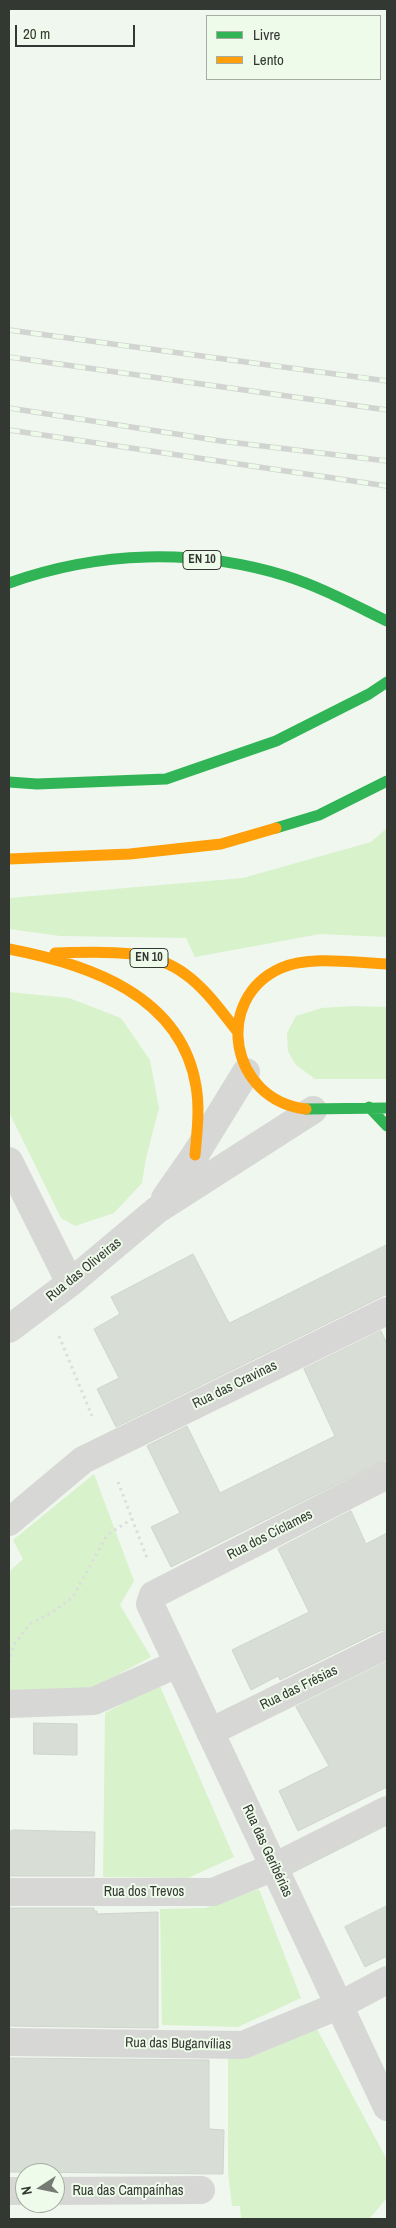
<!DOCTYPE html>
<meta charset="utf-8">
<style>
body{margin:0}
#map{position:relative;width:396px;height:2228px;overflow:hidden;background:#f0f7ee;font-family:"Archivo Narrow",sans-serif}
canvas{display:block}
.frame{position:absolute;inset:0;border:10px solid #333832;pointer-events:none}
.legend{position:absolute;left:206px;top:15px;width:175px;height:65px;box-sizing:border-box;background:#effbea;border:1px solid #a4ada0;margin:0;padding:6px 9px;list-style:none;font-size:15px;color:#333832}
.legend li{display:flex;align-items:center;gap:10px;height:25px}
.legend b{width:25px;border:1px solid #a4ada0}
.north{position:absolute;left:15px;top:2163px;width:50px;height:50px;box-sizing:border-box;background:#effbea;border:1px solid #a4ada0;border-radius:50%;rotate:259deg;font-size:14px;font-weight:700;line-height:20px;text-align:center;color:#333832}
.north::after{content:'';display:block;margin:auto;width:18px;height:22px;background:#757b74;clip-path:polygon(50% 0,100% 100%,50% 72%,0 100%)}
.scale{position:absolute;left:15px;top:25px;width:120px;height:22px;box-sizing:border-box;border:2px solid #333832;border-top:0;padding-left:6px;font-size:15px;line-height:18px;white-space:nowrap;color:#333832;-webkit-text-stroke:4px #effbea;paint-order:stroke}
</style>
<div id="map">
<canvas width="396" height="2228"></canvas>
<div class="frame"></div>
<ul class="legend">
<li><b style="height:6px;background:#30b455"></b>Livre</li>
<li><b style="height:6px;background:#ff9f0a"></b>Lento</li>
</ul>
<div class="north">N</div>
<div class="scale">20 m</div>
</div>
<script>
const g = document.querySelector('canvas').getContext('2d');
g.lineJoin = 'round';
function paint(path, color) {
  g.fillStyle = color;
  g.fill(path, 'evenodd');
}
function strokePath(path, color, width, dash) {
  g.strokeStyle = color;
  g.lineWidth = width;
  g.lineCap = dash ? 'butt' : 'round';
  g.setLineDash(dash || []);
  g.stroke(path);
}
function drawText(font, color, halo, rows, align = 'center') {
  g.font = font + ' "Archivo Narrow",sans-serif';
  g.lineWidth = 4;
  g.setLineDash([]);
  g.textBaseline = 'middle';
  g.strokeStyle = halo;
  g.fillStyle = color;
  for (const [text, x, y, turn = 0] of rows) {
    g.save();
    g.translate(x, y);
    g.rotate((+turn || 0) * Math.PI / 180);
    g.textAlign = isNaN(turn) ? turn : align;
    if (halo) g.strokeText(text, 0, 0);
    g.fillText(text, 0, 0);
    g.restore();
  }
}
paint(new Path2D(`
 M 387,828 L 387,937 L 320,934 L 195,957 L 186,938 L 60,936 L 9,929 L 9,898 L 243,878 L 371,842 Z
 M 9,992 L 69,998 L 121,1018 L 150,1060 L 159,1108 L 146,1158 L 142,1183 L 114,1213 L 75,1226 L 61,1218 L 9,1112 Z
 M 353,1006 L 387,1007 L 387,1079 L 315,1079 L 295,1064 L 288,1051 L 287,1033 L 296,1016 L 322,1008 Z
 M 94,1474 L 134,1581 L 120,1605 L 151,1657 L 84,1693 L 9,1693 L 9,1572 L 23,1559 L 13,1540 Z
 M 159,1684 L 234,1857 L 188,1878 L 103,1877 L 105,1713 Z
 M 259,1889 L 301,1998 L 238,2027 L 162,2025 L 160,1909 L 205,1908 Z
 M 317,2029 L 387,2160 L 387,2198 L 369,2219 L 241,2219 L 240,2206 L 232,2206 L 228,2172 L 228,2053 L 256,2055 Z`), '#d8f2cc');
const building = new Path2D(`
 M 387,1245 L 387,1294 L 116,1427 L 97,1389 L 119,1378 L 94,1329 L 120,1314 L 111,1297 L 193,1254 L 229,1323 Z
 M 381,1331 L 387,1344 L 387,1459 L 171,1567 L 151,1527 L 180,1513 L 147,1446 L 187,1426 L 220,1493 L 335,1436 L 304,1369 Z
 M 351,1511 L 366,1544 L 387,1533 L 387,1630 L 380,1631 L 280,1680 L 278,1676 L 251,1690 L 232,1650 L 309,1612 L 278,1549 Z
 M 387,1662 L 387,1787 L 298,1831 L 279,1791 L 329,1766 L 296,1707 Z
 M 34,1723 L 77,1724 L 77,1755 L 34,1754 Z
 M 14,1830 L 95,1832 L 94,1876 L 9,1876 L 9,1832 Z
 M 387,1906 L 387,1956 L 365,1967 L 345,1927 Z
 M 9,1908 L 94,1908 L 94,1911 L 97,1911 L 97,1914 L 158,1912 L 158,2028 L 9,2026 Z
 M 9,2058 L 209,2060 L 209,2129 L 224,2130 L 223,2174 L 9,2172 Z`);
paint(building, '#d8ddd6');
strokePath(building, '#cfd4cd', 1);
strokePath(new Path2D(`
 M 59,1336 L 92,1416
 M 118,1482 L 147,1558
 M 9,1663 L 13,1646 L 30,1624 L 51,1613 L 73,1597 L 107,1535 L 132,1519`), '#dcdedc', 3, [2.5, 4]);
strokePath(new Path2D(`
 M 9,1161 L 70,1283
 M 165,1198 L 195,1155 L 246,1072
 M 9,1329 L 70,1283 L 157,1210 L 313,1110
 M 387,1475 L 153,1595 L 150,1604 L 387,2107
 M 9,1522 L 83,1460 L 387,1311
 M 9,1704 L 94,1701 L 177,1664
 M 210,1732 L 387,1645
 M 9,1892 L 213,1892 L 274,1867 L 387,1810
 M 9,2042 L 243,2045 L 340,2005 L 387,1980
 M 9,2191 L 25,2191
 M 55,2191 L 201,2190`), '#d7d8d6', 28);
strokePath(new Path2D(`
 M 9,583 C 99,551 195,548 286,576 C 321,587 354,605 387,621
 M 9,782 L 37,784 L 166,779 L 276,741 L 369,694 L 387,682
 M 276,828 L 319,815 L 387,781
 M 369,1107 L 387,1126
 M 306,1109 L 387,1108`), '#30b455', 11);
strokePath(new Path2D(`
 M 9,859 L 130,854 L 221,844 L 276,828
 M 9,949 C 88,964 181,995 196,1086 C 200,1109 197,1132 195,1155
 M 55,953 C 98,952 149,947 185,974 C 206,989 221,1011 237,1031
 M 306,1109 C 230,1100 212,999 281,968 C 310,955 356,963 387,964`), '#ff9f0a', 11);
const rail = new Path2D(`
 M 9,330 L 387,381
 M 9,357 L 387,410
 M 9,408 L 221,441 L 387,461
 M 9,430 L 387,486`);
strokePath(rail, '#d2d4d1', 5.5);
strokePath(rail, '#effbea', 4, [11]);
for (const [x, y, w] of [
 [202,560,38],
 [149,958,38]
]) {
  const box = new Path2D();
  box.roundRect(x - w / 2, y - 9.5, w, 19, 4);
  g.fillStyle = '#effbea';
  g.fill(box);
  strokePath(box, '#333832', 1);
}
drawText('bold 12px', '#333832', null, [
 ["EN 10",202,560],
 ["EN 10",149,958]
]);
drawText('14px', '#333832', '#effbea', [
 ["Rua das Oliveiras",84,1270,-39],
 ["Rua das Cravinas",235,1385,-26],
 ["Rua dos Cíclames",270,1535,-27],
 ["Rua das Frésias",299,1688,-26],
 ["Rua das Geribérias",267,1851,65],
 ["Rua dos Trevos",144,1892],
 ["Rua das Buganvílias",178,2044,1],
 ["Rua das Campaínhas",128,2191]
]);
</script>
